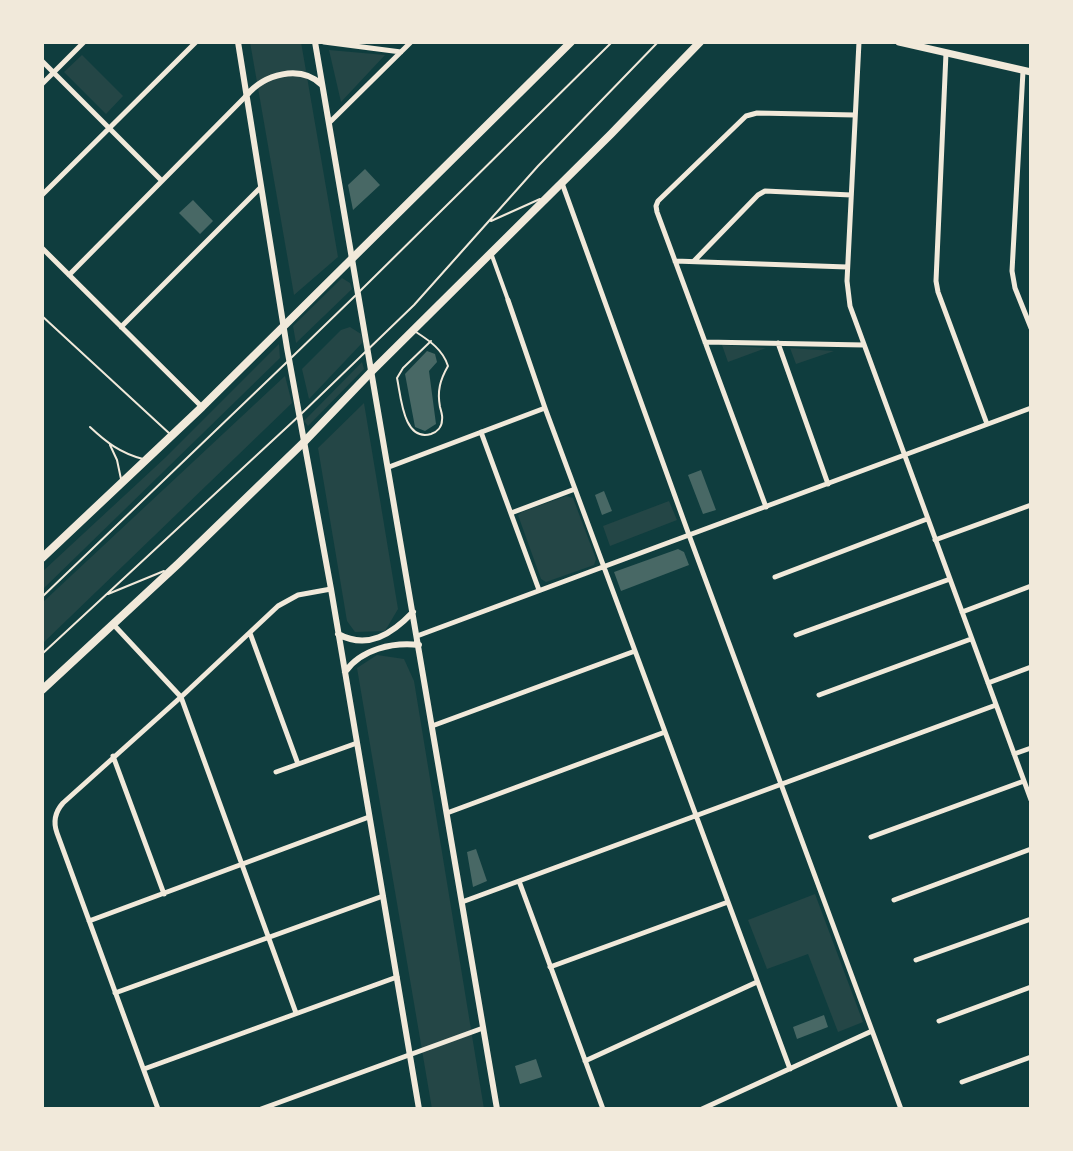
<!DOCTYPE html>
<style>
body{margin:0}
#map{position:relative;width:1073px;height:1151px;overflow:hidden;background:#0f3d3e;font-family:Karla,sans-serif}
canvas{display:block}
.frame{position:absolute;inset:0;border:44px solid #f1e9da;pointer-events:none}
</style>
<div id="map">
<canvas width="1073" height="1151"></canvas>
<div class="frame"></div>
</div>
<script>
const g = document.querySelector('canvas').getContext('2d');
g.lineJoin = 'round';
function paint(path, color) {
  g.fillStyle = color;
  g.fill(path, 'evenodd');
}
function strokePath(path, color, width, dash) {
  g.strokeStyle = color;
  g.lineWidth = width;
  g.lineCap = dash ? 'butt' : 'round';
  g.setLineDash(dash || []);
  g.stroke(path);
}
paint(new Path2D(`
 M 250,42 L 301,42 L 338,257 L 294,295 Z
 M 329,50 L 385,55 L 341,102 Z
 M 82,55 L 123,96 L 106,114 L 64,72 Z
 M 342,278 L 350,283 L 352,289 L 296,343 L 293,326 Z
 M 350,327 L 361,334 L 363,342 L 309,399 L 302,369 L 341,330 Z
 M 279,344 L 280,358 L 42,590 L 42,572 L 166,457 Z
 M 722,345 L 766,348 L 728,362 Z
 M 790,348 L 834,351 L 796,364 Z
 M 362,362 L 364,369 L 308,426 L 304,421 Z
 M 285,376 L 292,403 L 42,644 L 42,603 Z
 M 364,403 L 398,609 L 385,631 L 355,632 L 347,621 L 318,448 Z
 M 566,496 L 573,498 L 596,559 L 594,565 L 546,582 L 541,579 L 518,515 L 522,512 Z
 M 669,501 L 677,520 L 610,546 L 603,526 Z
 M 377,655 L 404,659 L 414,681 L 484,1109 L 432,1109 L 357,668 Z
 M 815,894 L 863,1022 L 838,1032 L 808,954 L 767,969 L 748,920 Z`), '#244646');
paint(new Path2D(`
 M 365,169 L 380,185 L 353,210 L 348,185 Z
 M 193,200 L 213,221 L 200,234 L 179,213 Z
 M 427,351 L 435,354 L 437,362 L 429,371 L 436,424 L 425,431 L 415,427 L 405,374 Z
 M 701,470 L 716,510 L 703,514 L 688,475 Z
 M 604,491 L 612,511 L 602,515 L 595,495 Z
 M 678,549 L 684,552 L 689,565 L 621,591 L 614,572 Z
 M 476,849 L 487,881 L 473,887 L 467,852 Z
 M 824,1015 L 828,1027 L 797,1039 L 793,1027 Z
 M 536,1059 L 542,1077 L 520,1084 L 515,1066 Z`), '#486865');
strokePath(new Path2D(`
 M 491,221 L 540,199
 M 360,291 L 612,42
 M 42,316 L 170,434
 M 416,332 C 430,341 443,350 448,366 C 440,380 437,391 440,407 C 441,411 443,416 442,420 C 442,427 437,432 431,434 C 403,442 401,396 397,378 L 403,368 L 431,341
 M 291,358 L 356,295
 M 90,427 C 106,442 120,453 143,459
 M 110,445 L 117,460 L 121,479
 M 108,594 L 164,571
 M 42,597 L 287,362
 M 42,654 L 299,416 L 414,305 L 538,166 L 658,42`), '#f1e9da', 2);
strokePath(new Path2D(`
 M 491,253 L 508,300`), '#f1e9da', 4);
strokePath(new Path2D(`
 M 324,42 L 401,52
 M 859,42 L 847,281 L 850,306 L 1031,800
 M 946,53 L 936,281 L 938,292 L 987,424
 M 42,61 L 161,180
 M 1023,71 L 1012,271 L 1015,288 L 1031,328
 M 42,84 L 84,42
 M 329,123 L 411,42
 M 562,183 L 689,535 L 901,1109
 M 42,195 L 196,42
 M 42,248 L 202,407
 M 675,261 L 847,267
 M 694,261 L 758,195 L 765,191 L 851,195
 M 69,275 L 246,96
 M 508,300 L 545,408 L 790,1069
 M 121,327 L 261,187
 M 705,342 L 864,345
 M 778,343 L 828,484
 M 481,432 L 539,590
 M 389,467 L 545,408
 M 766,507 L 657,212 L 656,206 L 658,201 L 746,116 L 757,113 L 855,115
 M 511,513 L 575,489
 M 935,540 L 1031,505
 M 775,577 L 927,519
 M 962,612 L 1031,586
 M 113,624 L 181,697 L 296,1013
 M 250,633 L 298,764
 M 796,635 L 950,579
 M 417,636 L 1031,408
 M 988,683 L 1031,667
 M 819,695 L 971,639
 M 432,726 L 635,651
 M 1014,754 L 1031,748
 M 113,756 L 164,894
 M 276,772 L 357,743
 M 447,813 L 665,732
 M 871,837 L 1024,781
 M 519,881 L 603,1109
 M 894,900 L 1031,849
 M 462,902 L 996,705
 M 89,921 L 369,817
 M 916,960 L 1031,919
 M 550,967 L 728,902
 M 115,993 L 383,896
 M 939,1021 L 1031,987
 M 585,1061 L 757,982
 M 144,1069 L 397,977
 M 962,1082 L 1031,1057
 M 158,1109 L 57,833 C 53,822 55,812 63,803 L 181,697 L 278,606 L 298,595 L 331,589
 M 261,1109 L 483,1028
 M 702,1109 L 872,1031`), '#f1e9da', 5);
strokePath(new Path2D(`
 M 238,42 L 287,348 L 331,589 L 419,1109
 M 315,42 L 497,1109
 M 246,96 C 264,74 300,64 322,85
 M 338,634 C 368,650 392,634 413,612
 M 345,672 C 361,649 393,642 419,645`), '#f1e9da', 6);
strokePath(new Path2D(`
 M 899,42 L 1031,72`), '#f1e9da', 7);
strokePath(new Path2D(`
 M 42,558 L 202,407 L 571,42
 M 42,690 L 178,564 L 304,442 L 372,371 L 611,134 L 700,42`), '#f1e9da', 8);
</script>
